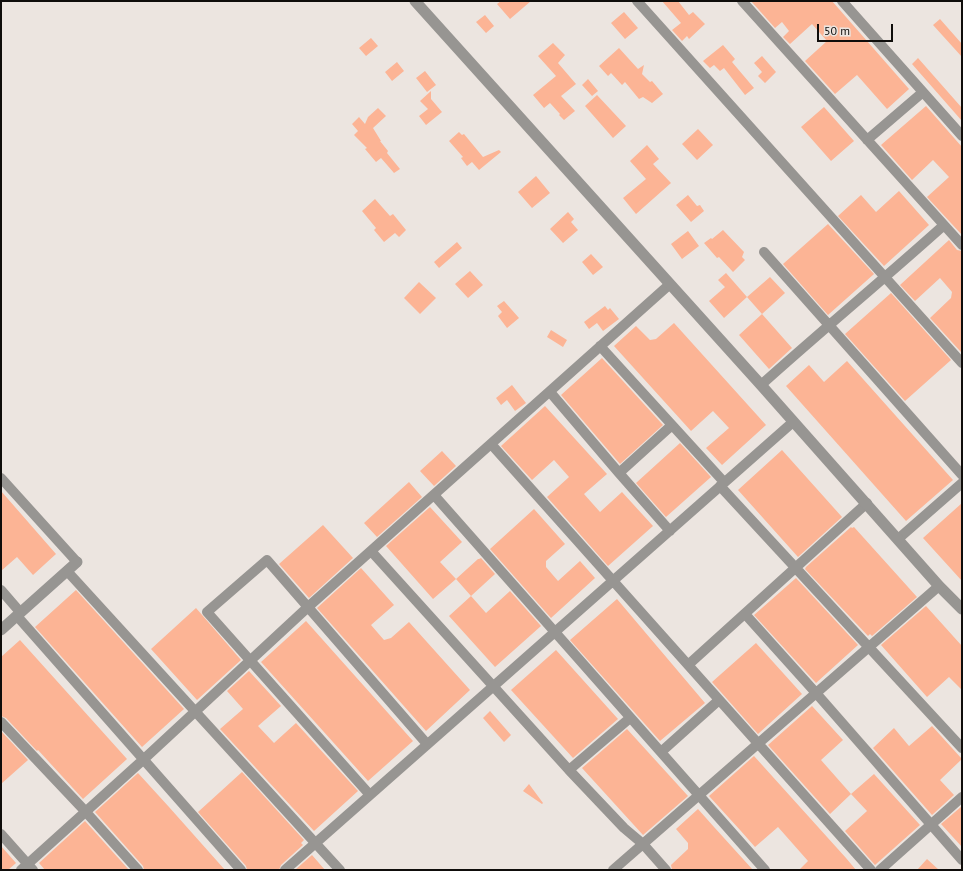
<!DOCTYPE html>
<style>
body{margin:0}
#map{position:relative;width:963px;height:871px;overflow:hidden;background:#ece5e0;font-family:"PT Sans",sans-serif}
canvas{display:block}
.frame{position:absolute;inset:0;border:2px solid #0f0d0b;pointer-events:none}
.scale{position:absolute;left:817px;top:24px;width:76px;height:18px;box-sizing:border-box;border:2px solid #0f0d0b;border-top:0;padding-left:5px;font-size:12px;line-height:14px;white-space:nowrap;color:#0f0d0b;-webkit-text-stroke:3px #ece5e0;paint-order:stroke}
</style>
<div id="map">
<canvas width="963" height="871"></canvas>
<div class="frame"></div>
<div class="scale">50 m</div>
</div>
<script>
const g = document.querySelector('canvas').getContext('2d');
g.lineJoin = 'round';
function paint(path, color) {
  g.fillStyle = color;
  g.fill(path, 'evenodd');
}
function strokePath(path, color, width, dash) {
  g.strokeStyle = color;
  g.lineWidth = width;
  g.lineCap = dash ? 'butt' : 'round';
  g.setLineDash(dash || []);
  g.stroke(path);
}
paint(new Path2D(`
 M 501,1 L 531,1 L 510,19 L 497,4 Z
 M 662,1 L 678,1 L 689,15 L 693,12 L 705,24 L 689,39 L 687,36 L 682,41 L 672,30 L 681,23 Z
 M 751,1 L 832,1 L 909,89 L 887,109 L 857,75 L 835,94 L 805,61 L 827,41 L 812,24 L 790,44 L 783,37 L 789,31 L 782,22 L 775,28 Z
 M 624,12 L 638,28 L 625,39 L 611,23 Z
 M 485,15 L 494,26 L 486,33 L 476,22 Z
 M 940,19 L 962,44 L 962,57 L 933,25 Z
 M 371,38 L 378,46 L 366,56 L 359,48 Z
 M 553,43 L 565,55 L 558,63 L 576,84 L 561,96 L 575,111 L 564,120 L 559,115 L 560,114 L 550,103 L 544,108 L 533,95 L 556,76 L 538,56 Z
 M 723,45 L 735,59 L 732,62 L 754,88 L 745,95 L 724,68 L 720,71 L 714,65 L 710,68 L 703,61 Z
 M 619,48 L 638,69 L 644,65 L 642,74 L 650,82 L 652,81 L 663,94 L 652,103 L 643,97 L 639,99 L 625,82 L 622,85 L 611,73 L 608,76 L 599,66 Z
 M 762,56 L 776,72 L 765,83 L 758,76 L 762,72 L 754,63 Z
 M 918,58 L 962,108 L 962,121 L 912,64 Z
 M 397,62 L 404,71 L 392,81 L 385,72 Z
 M 425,71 L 436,85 L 427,92 L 416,78 Z
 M 588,79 L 598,91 L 592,96 L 582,85 Z
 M 431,91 L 431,99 L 442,112 L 426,125 L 419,116 L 428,109 L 420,101 Z
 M 597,95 L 626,126 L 613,138 L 585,106 Z
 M 926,106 L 962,147 L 962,235 L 927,197 L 949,177 L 933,160 L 912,180 L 881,145 Z
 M 824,107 L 854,141 L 831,161 L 801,127 Z
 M 378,108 L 386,116 L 373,128 L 381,141 L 380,141 L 388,151 L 387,153 L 400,169 L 394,173 L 381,158 L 376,162 L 365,149 L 367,148 L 354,135 L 358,131 L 352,124 L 359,117 L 365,124 L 368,117 Z
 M 698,129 L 713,145 L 697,160 L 682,144 Z
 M 459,132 L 462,135 L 464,134 L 483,157 L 499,150 L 501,152 L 479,170 L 472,162 L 467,166 L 461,158 L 463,157 L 449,141 Z
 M 647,145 L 659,159 L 653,164 L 671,183 L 636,214 L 623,198 L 646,179 L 630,161 Z
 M 536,176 L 550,193 L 532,208 L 518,192 Z
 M 899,191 L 929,225 L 884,266 L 838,216 L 861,195 L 876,212 Z
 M 688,195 L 697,206 L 700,205 L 704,211 L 691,222 L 676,205 Z
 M 375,199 L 390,216 L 393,214 L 406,230 L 399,237 L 395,233 L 384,242 L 374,230 L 376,228 L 362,211 Z
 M 568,212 L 574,219 L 571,222 L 578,230 L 563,243 L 550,229 Z
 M 828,224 L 874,274 L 828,315 L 783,264 Z
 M 723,230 L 744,252 L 742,257 L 745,260 L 733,272 L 719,257 L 717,258 L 704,243 L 711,238 L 712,239 Z
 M 688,231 L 699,246 L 682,259 L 671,244 Z
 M 949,240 L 957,250 L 962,251 L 962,351 L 961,352 L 930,318 L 951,298 L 952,292 L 940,278 L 915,301 L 900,285 Z
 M 457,242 L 462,248 L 439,268 L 434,262 Z
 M 591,254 L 603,267 L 593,275 L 582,262 Z
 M 470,271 L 483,285 L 468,298 L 455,284 Z
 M 726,273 L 747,297 L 724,318 L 709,301 L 725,287 L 718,280 Z
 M 770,277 L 785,293 L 762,314 L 747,297 Z
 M 419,282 L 436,298 L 420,314 L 404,298 Z
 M 891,293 L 951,360 L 905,401 L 845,334 Z
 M 504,301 L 519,318 L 507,328 L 498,316 L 502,312 L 497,306 Z
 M 605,306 L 608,310 L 610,308 L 619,319 L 603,331 L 597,323 L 589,329 L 584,322 Z
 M 762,314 L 792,348 L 769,369 L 739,335 Z
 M 674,323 L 766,425 L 722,465 L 706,448 L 729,428 L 713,411 L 691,431 L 614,346 L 636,326 L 650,340 L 656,339 Z
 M 551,330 L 567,340 L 563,347 L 547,337 Z
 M 602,358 L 663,425 L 620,464 L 561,395 Z
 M 847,361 L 953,480 L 906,521 L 786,386 L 809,365 L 824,382 Z
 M 512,385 L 526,403 L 515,411 L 507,400 L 501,405 L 496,398 Z
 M 545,406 L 607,474 L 584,494 L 600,512 L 622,492 L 653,526 L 608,566 L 547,497 L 569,477 L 554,460 L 532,480 L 501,446 Z
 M 680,443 L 711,477 L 666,517 L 636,483 Z
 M 782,450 L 842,517 L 798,557 L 738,490 Z
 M 442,451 L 456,466 L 434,486 L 420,471 Z
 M 409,482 L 422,497 L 377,537 L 364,523 Z
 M 1,491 L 56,554 L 33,575 L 17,557 L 1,571 Z
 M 962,503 L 962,581 L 923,538 Z
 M 430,507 L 462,542 L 440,562 L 456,579 L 433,599 L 386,546 Z
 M 534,509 L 565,544 L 546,561 L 546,567 L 558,581 L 580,561 L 595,578 L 551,618 L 490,549 Z
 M 323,525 L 353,558 L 309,598 L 279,564 Z
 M 851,527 L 852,528 L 854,527 L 917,597 L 872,636 L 870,634 L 868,636 L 805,569 L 806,567 Z
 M 481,558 L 495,574 L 471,596 L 456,579 L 478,559 L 479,559 Z
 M 361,568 L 394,605 L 371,625 L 384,640 L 391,638 L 409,622 L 470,690 L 426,731 L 317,608 Z
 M 796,578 L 858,645 L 816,683 L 754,615 Z
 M 76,590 L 184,709 L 142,747 L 35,627 Z
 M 510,591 L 541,626 L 495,667 L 449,616 L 471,596 L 486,613 Z
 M 617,599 L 705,703 L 660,741 L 570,640 Z
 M 926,606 L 962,646 L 962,690 L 949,677 L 927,697 L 881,645 Z
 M 196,608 L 241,660 L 197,700 L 151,649 Z
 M 306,621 L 413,741 L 368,781 L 261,662 Z
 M 20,640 L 127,759 L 83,799 L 38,750 L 37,751 L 6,718 L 1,716 L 1,657 Z
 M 756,643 L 802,694 L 758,734 L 712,682 Z
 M 556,650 L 618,719 L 573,758 L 511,690 Z
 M 249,671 L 281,706 L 258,726 L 274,743 L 296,723 L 358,791 L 314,831 L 220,729 L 243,709 L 227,691 Z
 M 812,706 L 843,740 L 821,760 L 851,794 L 830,814 L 768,745 Z
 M 490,711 L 511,735 L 504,742 L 483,718 Z
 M 932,726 L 962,759 L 940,780 L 954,795 L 932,815 L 873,748 L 894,728 L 909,746 Z
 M 627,729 L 688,796 L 643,835 L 582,768 Z
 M 1,731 L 28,760 L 1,784 Z
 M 754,756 L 846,858 L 856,870 L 799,870 L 808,861 L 778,827 L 755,847 L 740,830 L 709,796 Z
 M 242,772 L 304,840 L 301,843 L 303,845 L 281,865 L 279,870 L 247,870 L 246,866 L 198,812 Z
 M 138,773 L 169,807 L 225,870 L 144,870 L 143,866 L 95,812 Z
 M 874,774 L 920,825 L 875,865 L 845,831 L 867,811 L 851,794 Z
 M 529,784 L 543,803 L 542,804 L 523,791 Z
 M 962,806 L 962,847 L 941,824 Z
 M 698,809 L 714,827 L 753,870 L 672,870 L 671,865 L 688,849 L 688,843 L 676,829 Z
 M 85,821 L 129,870 L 45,870 L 39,863 Z
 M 1,846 L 16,863 L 8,870 L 1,870 Z
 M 312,855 L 325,870 L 295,870 Z
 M 927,859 L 939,870 L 917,870 Z`), '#fcb495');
strokePath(new Path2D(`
 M 637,1 L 962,363
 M 742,1 L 962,245
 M 842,1 L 962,136
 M 867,140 L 923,92
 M 764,252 L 962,475
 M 600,346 L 724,482
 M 761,385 C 821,331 884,279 944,225
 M 550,392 L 619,473 L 670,531
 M 491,444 L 871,870
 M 619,473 L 672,425
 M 1,478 L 77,562
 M 720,486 L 962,748
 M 434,495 L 765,870
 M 898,539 L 962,483
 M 371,551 L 569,770 L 624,828 L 643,844 L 666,870
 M 67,571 L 340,870
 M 1,590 L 20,612
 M 745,614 L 816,693 L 962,860
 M 17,616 L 241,870
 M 688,665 L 867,503
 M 1,722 L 85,811 L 138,870
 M 661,752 L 719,700
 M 569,770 L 630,718
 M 370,795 L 207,612 L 267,560 L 427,744
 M 1,834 L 33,870
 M 21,870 L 144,759 L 308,607 L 670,284
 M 285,870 L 793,422
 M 613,870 L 939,586
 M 880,870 L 962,797`), '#979592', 10);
strokePath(new Path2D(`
 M 415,1 L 761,385 L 939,586 L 962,609
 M 1,630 L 77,562`), '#979592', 11);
</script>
